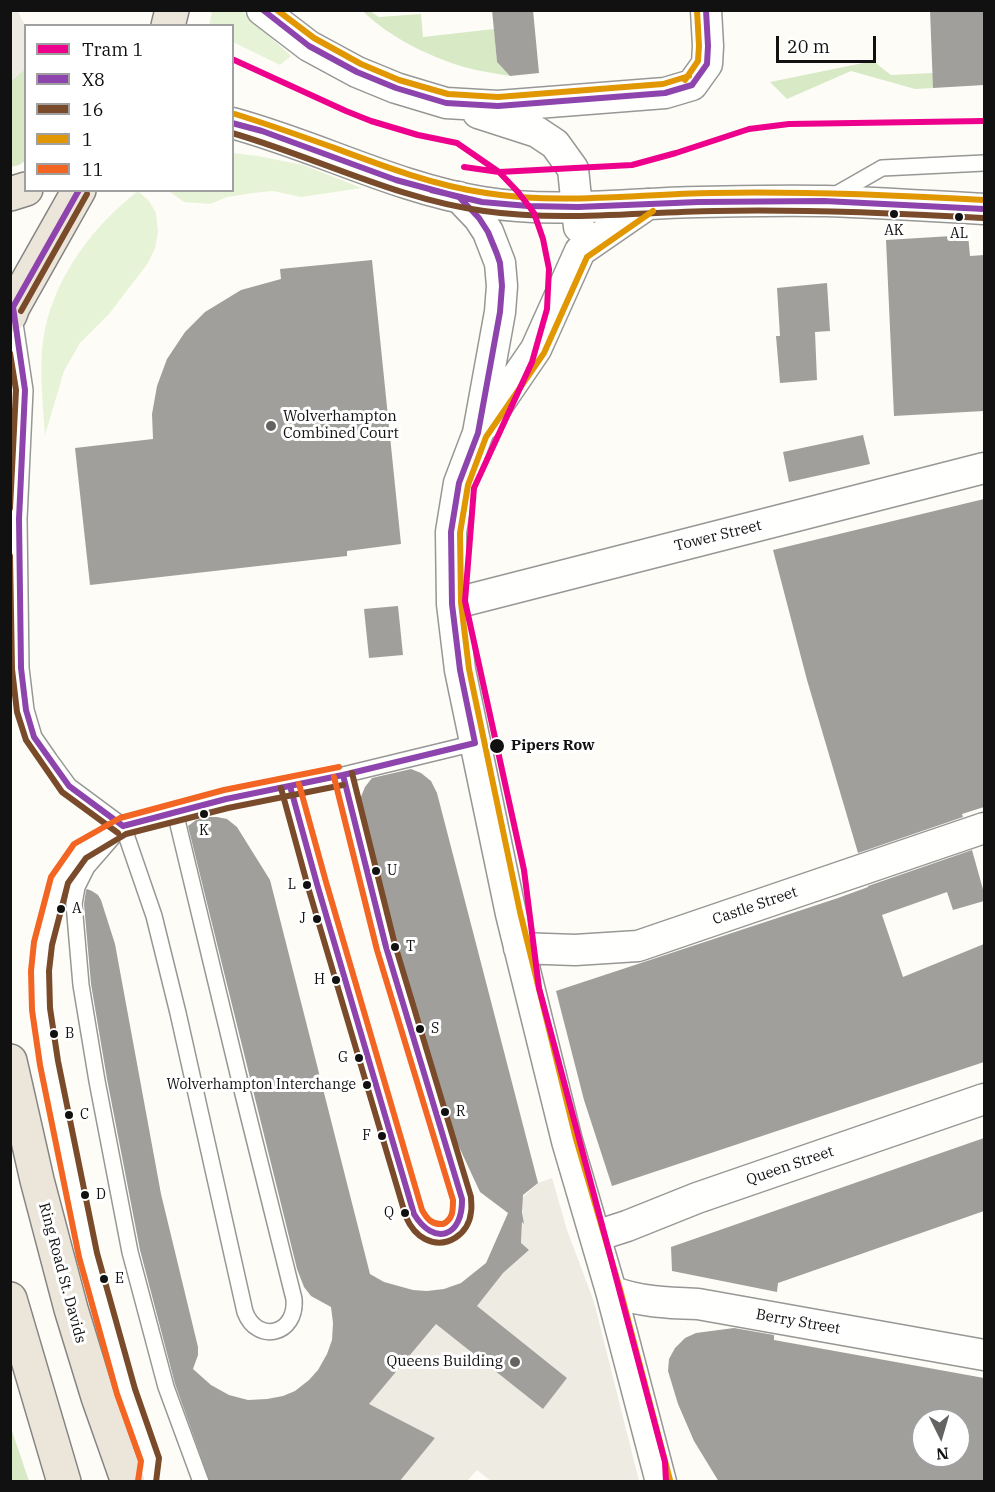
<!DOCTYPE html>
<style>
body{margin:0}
#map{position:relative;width:995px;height:1492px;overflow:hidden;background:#fdfcf7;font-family:"IBM Plex Serif",serif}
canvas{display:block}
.frame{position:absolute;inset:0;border:12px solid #111;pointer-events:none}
.legend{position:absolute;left:24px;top:24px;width:210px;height:168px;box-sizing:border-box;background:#fff;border:2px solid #a0a0a0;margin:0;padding:8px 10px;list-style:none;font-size:18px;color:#111}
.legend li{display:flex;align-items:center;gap:12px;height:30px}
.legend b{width:30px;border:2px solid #a0a0a0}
.north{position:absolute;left:911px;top:1408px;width:60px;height:60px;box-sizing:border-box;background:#fff;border:2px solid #a0a0a0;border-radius:50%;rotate:175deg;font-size:16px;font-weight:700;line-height:24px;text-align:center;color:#111}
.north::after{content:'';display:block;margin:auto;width:21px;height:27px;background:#646362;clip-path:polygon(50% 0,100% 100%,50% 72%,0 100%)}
.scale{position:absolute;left:776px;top:36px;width:100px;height:27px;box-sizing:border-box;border:3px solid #111;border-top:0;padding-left:8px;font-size:18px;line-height:21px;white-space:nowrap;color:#111;-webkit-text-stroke:4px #fff;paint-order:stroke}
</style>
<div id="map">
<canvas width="995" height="1492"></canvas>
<div class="frame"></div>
<ul class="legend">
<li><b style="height:8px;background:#ec008c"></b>Tram 1</li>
<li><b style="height:8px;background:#8e44ad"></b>X8</li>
<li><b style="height:8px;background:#7a4b2a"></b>16</li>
<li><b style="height:8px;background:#e09702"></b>1</li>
<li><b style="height:8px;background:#f26522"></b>11</li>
</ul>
<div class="north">N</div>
<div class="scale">20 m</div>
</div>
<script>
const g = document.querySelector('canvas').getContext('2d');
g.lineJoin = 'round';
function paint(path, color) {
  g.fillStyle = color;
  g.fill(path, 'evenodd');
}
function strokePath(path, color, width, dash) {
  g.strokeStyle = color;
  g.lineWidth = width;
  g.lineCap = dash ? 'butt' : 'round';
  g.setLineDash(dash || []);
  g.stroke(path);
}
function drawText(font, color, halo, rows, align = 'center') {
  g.font = font + ' "IBM Plex Serif",serif';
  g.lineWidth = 6;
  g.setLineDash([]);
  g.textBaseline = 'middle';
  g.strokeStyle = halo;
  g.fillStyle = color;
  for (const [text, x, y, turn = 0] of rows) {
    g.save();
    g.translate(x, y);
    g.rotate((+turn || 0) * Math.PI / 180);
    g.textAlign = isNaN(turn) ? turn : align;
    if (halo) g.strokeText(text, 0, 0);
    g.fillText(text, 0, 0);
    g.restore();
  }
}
paint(new Path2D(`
 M 212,11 L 242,11 L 291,56 L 280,65 L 233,42 L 232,26 L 209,26 Z
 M 233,153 L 258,156 L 303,165 L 362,188 L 301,197 L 273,191 L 253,193 L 227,197 L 210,204 L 184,202 L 169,191 L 232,190 Z
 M 138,191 L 149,201 L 156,213 L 158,232 L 155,248 L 148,263 L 109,314 L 80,343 L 64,371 L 45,435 C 43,401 38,363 45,329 C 57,274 94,225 138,191 Z`), '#e7f3d7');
paint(new Path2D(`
 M 363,11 L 370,11 L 379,17 L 421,14 L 423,37 L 494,29 L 497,62 L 510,76 C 494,73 478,71 464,67 C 430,57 387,36 363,11 Z
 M 873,61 L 891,75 L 933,73 L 933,88 L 915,89 L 851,71 L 787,99 L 770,82 Z
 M 25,69 L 25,161 L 19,165 L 11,167 L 11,81 Z
 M 10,1428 L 11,1428 L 29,1481 L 11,1481 Z`), '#d8eac5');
paint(new Path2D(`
 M 11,10 L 18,11 L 22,20 L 26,26 L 25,69 L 11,81 Z
 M 552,1178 L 567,1230 L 594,1302 L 639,1481 L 491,1481 L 477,1470 L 467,1481 L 399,1481 L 435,1438 L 366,1407 L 433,1328 L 424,1320 L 503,1273 L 529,1250 L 521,1245 L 523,1214 L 521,1199 L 538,1183 ZM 488,1315 L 567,1378 L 543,1409 L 464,1346 Z`), '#edebe2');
paint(new Path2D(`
 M 492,10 L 533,10 L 539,73 L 510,76 L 497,62 Z
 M 930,10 L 984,10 L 984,85 L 933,88 Z
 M 968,235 L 970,256 L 984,255 L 984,411 L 894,416 L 886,240 Z
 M 372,260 L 401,544 L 347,551 L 347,556 L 90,585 L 75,448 L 153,439 L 152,414 L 157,386 L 167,359 L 185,332 L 205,312 L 241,290 L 281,279 L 280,269 Z
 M 827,283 L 830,331 L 815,332 L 817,380 L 780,383 L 776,336 L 780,336 L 777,288 Z
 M 863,435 L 870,464 L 789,482 L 783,452 Z
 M 984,499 L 984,807 L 962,814 L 963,817 L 858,853 L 807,680 L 773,550 Z
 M 398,606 L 403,655 L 369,658 L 364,609 Z
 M 411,769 L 421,773 L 431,781 L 437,793 L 538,1183 L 523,1195 L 522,1212 L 524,1224 L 522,1222 L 521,1243 L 529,1250 L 503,1273 L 477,1306 L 567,1378 L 543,1409 L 436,1324 L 369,1404 L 435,1438 L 399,1482 L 210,1482 L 175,1384 L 140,1250 L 107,1079 L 91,984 L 84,904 L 86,890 L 87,889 L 92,891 L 98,895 L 101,900 L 115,944 L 161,1194 L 198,1347 L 198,1355 L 193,1369 L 211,1385 L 229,1395 L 248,1400 L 267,1399 L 283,1396 L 295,1391 L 309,1380 L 318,1370 L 327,1354 L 332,1340 L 333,1323 L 331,1307 L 311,1296 L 304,1287 L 297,1269 L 188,826 L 196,820 L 206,817 L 217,817 L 227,819 L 237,827 L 270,880 L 370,1274 L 384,1282 L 413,1290 L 427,1291 L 444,1289 L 461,1283 L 486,1263 L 508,1213 L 480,1192 L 453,1134 L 395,944 L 360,804 L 360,799 L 365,787 L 372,778 Z
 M 972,850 L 984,893 L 984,901 L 953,910 L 947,892 L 882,915 L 903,977 L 984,944 L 984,1062 L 612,1186 L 584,1100 L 556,991 L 838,898 L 868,887 L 868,886 Z
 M 984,1138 L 984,1211 L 778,1283 L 777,1292 L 672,1271 L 671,1247 Z
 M 734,1328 L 774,1335 L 774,1340 L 984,1378 L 984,1482 L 719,1482 L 694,1441 L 678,1404 L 668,1371 L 669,1359 L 675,1348 L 685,1338 L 696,1333 ZM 923,1420 L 959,1420 L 959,1456 L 923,1456 Z`), '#a19f9c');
const service = new Path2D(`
 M 833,196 L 882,168 L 984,163
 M 13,310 L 25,390 L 19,519 L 21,668 L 26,710 L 34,737 L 50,760 L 69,786 L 123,826 L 154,916 L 178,1013 L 245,1312 C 257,1344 297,1335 294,1299 L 241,1086 L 175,812
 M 290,786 L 317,884 L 414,1214 C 428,1247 468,1236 462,1199 L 386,947 L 343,775
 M 113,837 L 87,867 L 77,887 L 74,904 L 81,985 L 97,1081 L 130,1252 L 166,1387 L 201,1482
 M 147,1482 L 150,1460 L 126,1392 L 88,1255 L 49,1063 L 41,1009 L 40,971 L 43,943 L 60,879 L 80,851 L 123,826 L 226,799 L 343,775 L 475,743`);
const minor = new Path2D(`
 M 262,10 L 309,46 L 357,72 L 396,88 L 446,103 L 498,106 L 665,93 L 692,85 L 707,64 L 708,46 L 706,10
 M 478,113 L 537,132 L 555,144 L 573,169 L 579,227
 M 232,123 C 317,146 396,188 482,202 C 554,214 628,203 699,202 C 741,201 784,200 826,201 C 879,203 932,206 984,209
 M 459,197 L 479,218 L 488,232 L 500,263 L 502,286 L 500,312 L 478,433 L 459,483 L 451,532 L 452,604 L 460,670 L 511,914 L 567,1141 L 611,1291 L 661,1482
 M 484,425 L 536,349 L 580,251 L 648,204
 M 452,604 L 984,468
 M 519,948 L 575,950 L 638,946 L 984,828
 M 596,1236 L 627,1226 L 697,1198 L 984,1099
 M 611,1291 C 639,1302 668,1303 698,1304 L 984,1355`);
const trunk = new Path2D(`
 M 168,26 L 172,10
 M 10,194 L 26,189
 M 10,315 L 13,307 L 79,190
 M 10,1061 L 37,1180 L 71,1309 L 98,1397 L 128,1482
 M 10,1299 L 64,1482`);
strokePath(service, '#979795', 18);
strokePath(minor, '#979795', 33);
strokePath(trunk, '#858482', 36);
strokePath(service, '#fffffe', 15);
strokePath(minor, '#fffffe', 30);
strokePath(trunk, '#ece5da', 33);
strokePath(new Path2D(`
 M 263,10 L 309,46 L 357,72 L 396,88 L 446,103 L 498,106 L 665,93 L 692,85
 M 692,85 L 707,64 L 708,46 L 706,10
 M 232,123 L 262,131 L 396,180 L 459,197 L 479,218 L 488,232 L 497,254 L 500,263 L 502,286 L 500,312 L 478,433 L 459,483 L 451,532 L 452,604 L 460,670 L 475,743
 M 431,190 L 482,202 L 528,206 L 578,207 L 698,202 L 824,201 L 984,209
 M 13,307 L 25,390 L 19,519 L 21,668 L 26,710 L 34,737 L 69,786 L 123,826
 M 13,307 L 79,190
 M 290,786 L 317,884 L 414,1214 C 434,1247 463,1237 462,1199 L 386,947 L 343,775
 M 123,826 L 226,799 L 343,775 L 475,743`), '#8e44ad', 6);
strokePath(new Path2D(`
 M 232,133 C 315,157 399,200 484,211 C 561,222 638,212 715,211 C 805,209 894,213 983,218
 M 21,311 L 87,194
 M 10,353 L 16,390 L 10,508
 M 10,556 L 12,669 L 17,712 L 26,740 L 62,792 L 118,833
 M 281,788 L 308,887 L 406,1217 C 410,1226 415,1234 425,1239 C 446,1250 469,1234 471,1212 C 472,1207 471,1202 471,1197 L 395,945 L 352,773
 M 156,1482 L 159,1458 L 135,1389 L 97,1253 L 58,1061 L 50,1008 L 49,971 L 52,945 L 68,883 L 86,858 L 126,834 L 228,808 L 343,785`), '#7a4b2a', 6);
strokePath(new Path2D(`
 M 277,10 L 314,38 L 361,64 L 399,80 L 448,94 L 498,97 L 663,84 L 689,76
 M 685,80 L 698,61 L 699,46 L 697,10
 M 235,114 C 267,124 298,135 329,146 C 380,165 432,185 486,193 C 560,205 637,194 712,193 C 803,191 894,195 984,200
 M 653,211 L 587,257 L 544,353 L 486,437 L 468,485 L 460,533 L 461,603 L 469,669 L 520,912 L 576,1139 L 620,1289 L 670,1480`), '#e09702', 6);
strokePath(new Path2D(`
 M 299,784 L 326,882 L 422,1210 C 427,1219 432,1225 443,1224 C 453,1219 453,1211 453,1200 L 377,950 L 334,777
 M 138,1481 L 141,1461 L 117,1394 L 79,1257 L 40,1065 L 32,1010 L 31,971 L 34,942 L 51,877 L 74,844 L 120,818 L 224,790 L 339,767`), '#f26522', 6);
strokePath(new Path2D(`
 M 232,59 L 346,111 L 371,121 L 418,135 L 457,143 L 499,172 L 518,192 L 534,213 L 543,239 L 549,269 L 547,309 L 532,362 L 474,488 L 465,601 L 524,870 L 539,988 L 665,1462 L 666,1482
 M 464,167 L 499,172 L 632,165 L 676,153 L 749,129 L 789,124 L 984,121`), '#ec008c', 6);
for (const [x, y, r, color] of [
 [894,214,5,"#111"],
 [959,217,5,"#111"],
 [271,426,6,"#646362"],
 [497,746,8,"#111"],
 [204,814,5,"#111"],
 [376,871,5,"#111"],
 [307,885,5,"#111"],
 [61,909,5,"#111"],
 [317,919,5,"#111"],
 [395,947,5,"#111"],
 [336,980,5,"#111"],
 [420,1029,5,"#111"],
 [54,1034,5,"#111"],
 [359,1058,5,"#111"],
 [367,1085,5,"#111"],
 [445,1112,5,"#111"],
 [69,1115,5,"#111"],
 [382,1136,5,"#111"],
 [85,1195,5,"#111"],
 [405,1213,5,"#111"],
 [104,1279,5,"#111"],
 [515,1362,6,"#646362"]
]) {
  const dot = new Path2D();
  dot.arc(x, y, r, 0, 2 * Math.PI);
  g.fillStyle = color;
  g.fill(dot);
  strokePath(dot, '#fff', 2);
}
drawText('14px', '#111', '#fff', [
 ["AK",894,231,"center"],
 ["AL",959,234,"center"],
 ["K",204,831,"center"],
 ["U",387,871],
 ["L",296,885,"right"],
 ["A",72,909],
 ["J",306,919,"right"],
 ["T",406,947],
 ["H",325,980,"right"],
 ["S",431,1029],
 ["B",65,1034],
 ["G",348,1058,"right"],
 ["Wolverhampton Interchange",356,1085,"right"],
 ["R",456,1112],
 ["C",80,1115],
 ["F",371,1136,"right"],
 ["D",96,1195],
 ["Q",394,1213,"right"],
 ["E",115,1279]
], 'left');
drawText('15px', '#111', '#fff', [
 ["Wolverhampton",283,417],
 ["Combined Court",283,434],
 ["Queens Building",503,1362,"right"]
], 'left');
drawText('15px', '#111', '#fff', [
 ["Tower Street",718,536,-14],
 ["Castle Street",755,906,-19],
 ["Queen Street",790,1166,-19],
 ["Ring Road St. Davids",62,1273,75],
 ["Berry Street",798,1322,10]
]);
drawText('bold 15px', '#111', '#fff', [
 ["Pipers Row",511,746]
], 'left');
</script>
